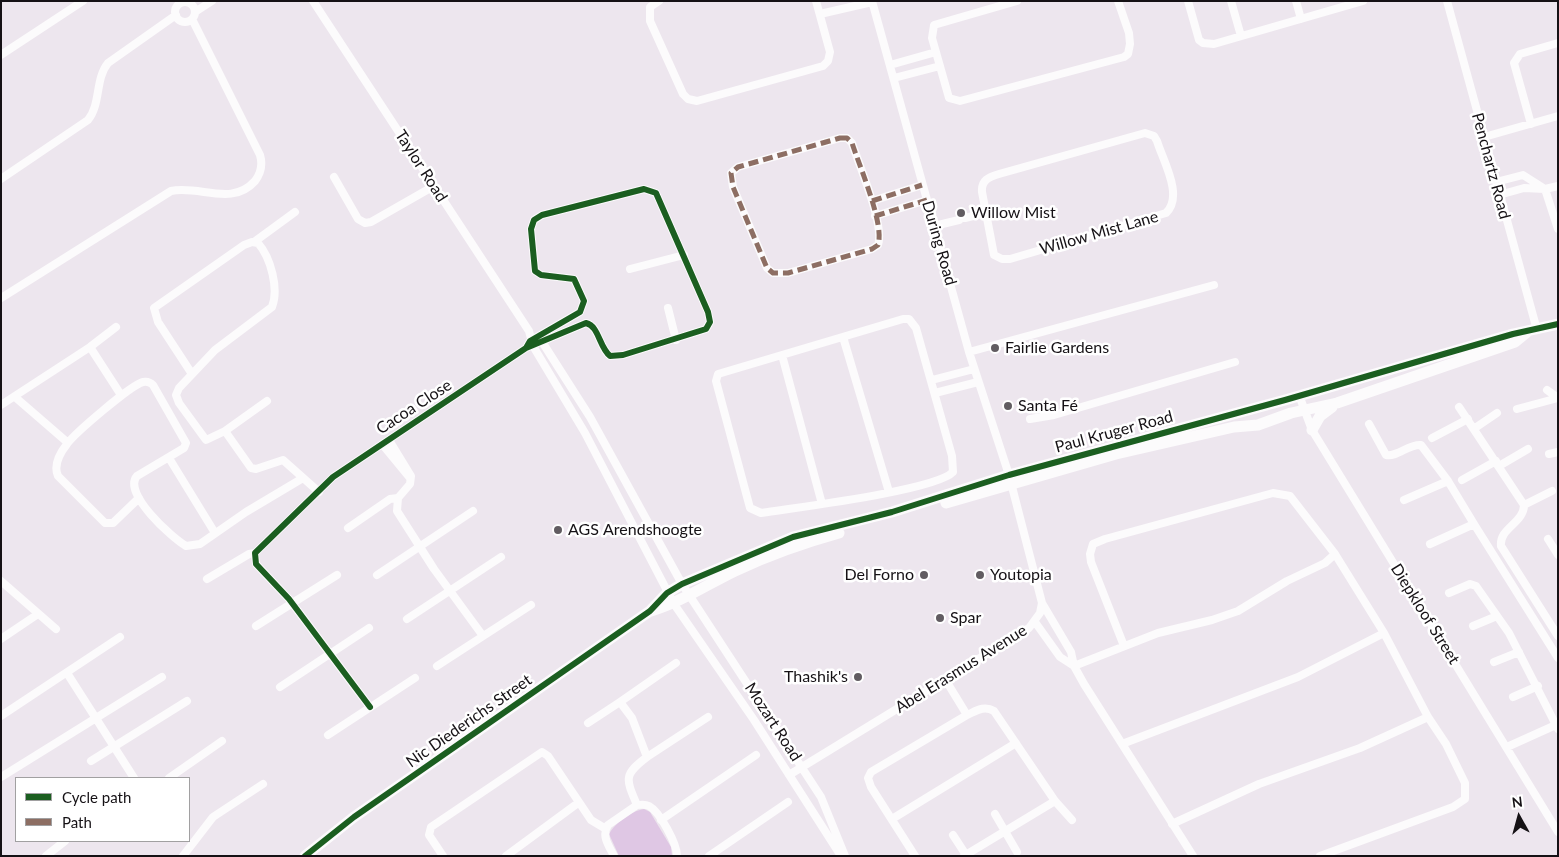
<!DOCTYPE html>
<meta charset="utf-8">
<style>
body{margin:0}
#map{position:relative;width:1559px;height:857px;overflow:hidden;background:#ede6ee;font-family:Lato,sans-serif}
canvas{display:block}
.frame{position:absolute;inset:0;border:2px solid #151115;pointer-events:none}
.legend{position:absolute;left:15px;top:777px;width:175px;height:65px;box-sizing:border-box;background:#fff;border:1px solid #a1a0a1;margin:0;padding:6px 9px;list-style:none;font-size:15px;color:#151115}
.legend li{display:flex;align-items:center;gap:10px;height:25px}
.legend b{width:25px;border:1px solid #a1a0a1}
.north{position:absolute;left:1494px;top:792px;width:50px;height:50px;-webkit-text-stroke:4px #fff;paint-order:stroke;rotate:353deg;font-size:14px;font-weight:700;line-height:20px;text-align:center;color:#151115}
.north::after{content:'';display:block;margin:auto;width:18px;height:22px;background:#151115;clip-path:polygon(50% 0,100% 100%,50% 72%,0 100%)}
</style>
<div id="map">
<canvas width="1559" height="857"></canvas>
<div class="frame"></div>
<ul class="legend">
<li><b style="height:6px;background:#1b5e20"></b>Cycle path</li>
<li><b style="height:6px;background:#8d6e63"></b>Path</li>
</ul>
<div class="north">N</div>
</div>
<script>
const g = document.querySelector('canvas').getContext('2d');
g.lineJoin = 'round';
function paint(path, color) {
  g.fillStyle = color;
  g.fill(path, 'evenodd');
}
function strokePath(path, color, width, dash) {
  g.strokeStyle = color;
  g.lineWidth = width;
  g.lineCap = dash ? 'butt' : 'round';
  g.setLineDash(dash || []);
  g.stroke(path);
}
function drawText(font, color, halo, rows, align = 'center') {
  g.font = font + ' Lato,sans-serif';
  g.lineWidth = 5;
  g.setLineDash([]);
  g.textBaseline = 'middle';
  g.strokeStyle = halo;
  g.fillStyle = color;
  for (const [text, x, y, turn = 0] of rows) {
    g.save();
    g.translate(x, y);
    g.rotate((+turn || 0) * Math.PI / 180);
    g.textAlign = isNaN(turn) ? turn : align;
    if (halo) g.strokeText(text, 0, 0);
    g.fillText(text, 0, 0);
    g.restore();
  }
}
paint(new Path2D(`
 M 644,809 L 650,812 L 671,847 L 672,856 L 619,856 L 609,834 C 615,823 631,811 644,809 Z`), '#dfc7e4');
strokePath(new Path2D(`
 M 313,1 L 529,331 L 533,346 L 585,433 L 674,604 L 754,720 L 841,856
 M 659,1 L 650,7 L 650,21 L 683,94 L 688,99 L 697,101 L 823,66 L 828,61 L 830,52 L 816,1
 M 1017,1 L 934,25 L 932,38 L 949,98 L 960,101 L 1124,57 L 1128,54 L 1130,44 L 1129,33 L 1118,1
 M 1188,1 L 1199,40 L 1203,43 L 1214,44 L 1363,1
 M 1231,1 L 1241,36
 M 1296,1 L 1301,19
 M 1447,1 L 1537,330
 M175 12a10 10 0 1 1 20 0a10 10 0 1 1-20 0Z
 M 195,12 L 212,1
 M 820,14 L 872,2
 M 1,55 L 83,1
 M 890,65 L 936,52
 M 894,78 L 940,66
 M 1531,124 L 1514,63 L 1520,54 L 1558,43
 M 1145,133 L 1154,136 L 1157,141 C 1163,161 1184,196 1166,213 L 1010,259 L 1002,259 L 994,255 L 982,192 C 981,180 989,177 999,174 Z
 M 1484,137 L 1558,116
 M 840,138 L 847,138 L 852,143 C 859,165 885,225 878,245 L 872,249 L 788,273 L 773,273 L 767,268 L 733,187 L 731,173 L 738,167 Z
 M 334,177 L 358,219 L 365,223 L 371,222 L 434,186
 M 1,179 L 88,120 C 101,104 95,79 108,63 L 176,15
 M 1496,182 L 1523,175 L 1545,189 L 1558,229
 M 1499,195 L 1524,188 L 1545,189 L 1558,186
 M 872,201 L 922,185
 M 875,216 L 927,200
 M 965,218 L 985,213
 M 934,226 L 959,220
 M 254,242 L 295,212
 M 630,269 L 684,255
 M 1,298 L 171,191 C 200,185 232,207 255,181 C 261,173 263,165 260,155 L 192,19
 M 668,308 L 676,340
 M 903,319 L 909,319 L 916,328 L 952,456 L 953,472 C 936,490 800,507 768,512 L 761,513 L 750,508 L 716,381 L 718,374 Z
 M 539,337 L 590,417 L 682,584 L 821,797 L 845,856
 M 843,337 L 889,492
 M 90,347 L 121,395
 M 969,352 L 1214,285
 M 782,355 L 822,504
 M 192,374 L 158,322 L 154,308 L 244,245 L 252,242 L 258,243 C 271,258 279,289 272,307 L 215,350 L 179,388 L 176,395 L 179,403 L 206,440 L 225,431 L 251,468 L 256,469 L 283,460 L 319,492
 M 932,380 L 974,369
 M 1547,390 L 1558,398
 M 935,393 L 978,382
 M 1299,395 L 1312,430 L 1558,832
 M 15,397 L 67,442
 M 1,405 L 90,347 L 116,327
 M 1459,407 L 1524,505 C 1524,523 1499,528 1501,546 L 1558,636
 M 1517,409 L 1558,398
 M 1030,419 L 1054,415 L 1235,362
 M 1369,424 L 1386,455 C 1398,457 1408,444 1421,445 L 1448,481
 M 1475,428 L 1497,413
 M 225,431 L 267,401
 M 1432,438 L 1468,419
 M 389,440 L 411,476 L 410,484 L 398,498 L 397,511 L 434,569 L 483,636
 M 382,444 L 410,478
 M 1549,454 L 1558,452
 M 169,458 L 215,533
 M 1499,466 L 1528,449
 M 1462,480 L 1496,461
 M 139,498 L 113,523 L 105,523 L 58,476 C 53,465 60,453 67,444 C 75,433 131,385 143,382 C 147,381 150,382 153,385 L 186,443 L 184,448 L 137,476 C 122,493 172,538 186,546 L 200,544 L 246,512 L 303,478
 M 1404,500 L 1448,481 L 1474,524
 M 1524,505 L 1552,491
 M 348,528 L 390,499 L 398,498
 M 1548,539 L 1558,555
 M 1430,544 L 1474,524 L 1558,658
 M 377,575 L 473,511
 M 207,579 L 249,554 L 255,553
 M 1,581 L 56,629
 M 1449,593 L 1470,584 L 1476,586 L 1509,633 L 1558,729
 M 1042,603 L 1071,652 L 1074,666 L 1084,684 L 1193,856
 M 407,619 L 501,557
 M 1035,622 L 1060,657 L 1074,666 L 1158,633 L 1212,620 L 1238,611 L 1287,581 L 1325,563 L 1335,554
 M 256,626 L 337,575
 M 1473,626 L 1497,616
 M 1,639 L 38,614
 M 1124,646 L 1091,562 L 1090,554 L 1093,544 L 1105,539 L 1273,493 L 1290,496 L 1335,554 L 1384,633 L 1428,717 L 1446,744 L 1465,783 L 1465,799 L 1453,807 L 1320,856
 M 1494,662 L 1519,652
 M 437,666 L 531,605
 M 67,673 L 134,778
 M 945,679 L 967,715
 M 280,687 L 369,628
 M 1513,697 L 1538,686
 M 620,702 L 676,663
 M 370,707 L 289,599 L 256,564 L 255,553 L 333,477 L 526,348 L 530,341 L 580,312 L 584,301 L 574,279 L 541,275 L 535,271 L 531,229 L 534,220 L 542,215 L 644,189 L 656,193 L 708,312 L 710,322 L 706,329 L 623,355 L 610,356 C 599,347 599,326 586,323 L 526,348
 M 1,716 L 120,637
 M 588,723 L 620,702 L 632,718 L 647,757 C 623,775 626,779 637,805
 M 328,735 L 415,678
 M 1122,744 L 1298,677 L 1384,633
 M 1507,747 L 1558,724
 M 647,757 L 708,717
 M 91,761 L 187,701
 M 789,775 L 1029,628 L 1040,613 L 1042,603 L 1009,475 L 969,352 L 872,1
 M 1,777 L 162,677
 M 169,778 L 222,741
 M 995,814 L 1017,852
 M 892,819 L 1016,743
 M 661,820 L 756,755
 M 1172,824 L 1259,784 L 1360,748 L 1428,717
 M 953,835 L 966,855
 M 46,856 L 65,841
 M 183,856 L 213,817 L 263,784
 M 443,856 L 429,835 L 431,827 L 542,752 L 548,756 L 591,820 L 606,829
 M 506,856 L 578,803
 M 614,856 C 609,846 601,836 608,825 L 637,805 C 641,805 645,804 649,806 C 660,812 677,844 677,856
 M 709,856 L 788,802
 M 915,856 L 871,787 L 868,778 L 871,772 L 967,715 C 976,711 984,705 994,711 L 1055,801 L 1072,820
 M 964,856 L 1055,801`), '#fcfbfc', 8);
strokePath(new Path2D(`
 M 1312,430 L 1320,416 L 1332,407
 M 946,503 L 1116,454 L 1234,427 L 1258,425 L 1291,413 L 1337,403 L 1515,342 L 1526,333
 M 651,611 C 681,602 706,585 735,571 C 769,555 803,543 839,533
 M 305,856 L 354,817 L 650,611 L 667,593 L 682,584 L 793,537 L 892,512 L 1009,475 L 1285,400 L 1513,334 L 1558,324`), '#fcfbfc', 11);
strokePath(new Path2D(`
 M 840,138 L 847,138 L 852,143 C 859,165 885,225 878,245 L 872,249 L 788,273 L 773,273 L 767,268 L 733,187 L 731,173 L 738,167 Z
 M 872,201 L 922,185
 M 875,216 L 927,200`), '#8d6e63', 5, [10, 5]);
strokePath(new Path2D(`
 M 370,707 L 289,599 L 256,564 L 255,553 L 333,477 L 526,348 L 530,341 L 580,312 L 584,301 L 574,279 L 541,275 L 535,271 L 531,229 L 534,220 L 542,215 L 644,189 L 656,193 L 708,312 L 710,322 L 706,329 L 623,355 L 610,356 C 599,347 599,326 586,323 L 526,348
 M 305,856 L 354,817 L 650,611 L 667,593 L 682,584 L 793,537 L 892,512 L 1009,475 L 1285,400 L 1513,334 L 1558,324`), '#1b5e20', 6);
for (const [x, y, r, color] of [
 [961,213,5,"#615c61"],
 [995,348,5,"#615c61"],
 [1008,406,5,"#615c61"],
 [558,530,5,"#615c61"],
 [924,575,5,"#615c61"],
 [980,575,5,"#615c61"],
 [940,618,5,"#615c61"],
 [858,677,5,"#615c61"]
]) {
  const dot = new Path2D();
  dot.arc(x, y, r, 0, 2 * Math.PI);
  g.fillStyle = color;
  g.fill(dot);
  strokePath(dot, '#fff', 2);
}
drawText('16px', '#151115', '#fff', [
 ["Taylor Road",421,166,57],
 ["Penchartz Road",1491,166,75],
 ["Willow Mist Lane",1099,233,-16],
 ["During Road",939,243,74],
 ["Cacoa Close",414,407,-33],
 ["Paul Kruger Road",1114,432,-15],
 ["Diepkloof Street",1425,614,58],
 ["Abel Erasmus Avenue",961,669,-32],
 ["Nic Diederichs Street",469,721,-35],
 ["Mozart Road",773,722,57]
]);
drawText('16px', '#151115', '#fff', [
 ["Willow Mist",971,213],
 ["Fairlie Gardens",1005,348],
 ["Santa Fé",1018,406],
 ["AGS Arendshoogte",568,530],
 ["Del Forno",914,575,"right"],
 ["Youtopia",990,575],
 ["Spar",950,618],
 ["Thashik's",848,677,"right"]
], 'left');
</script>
